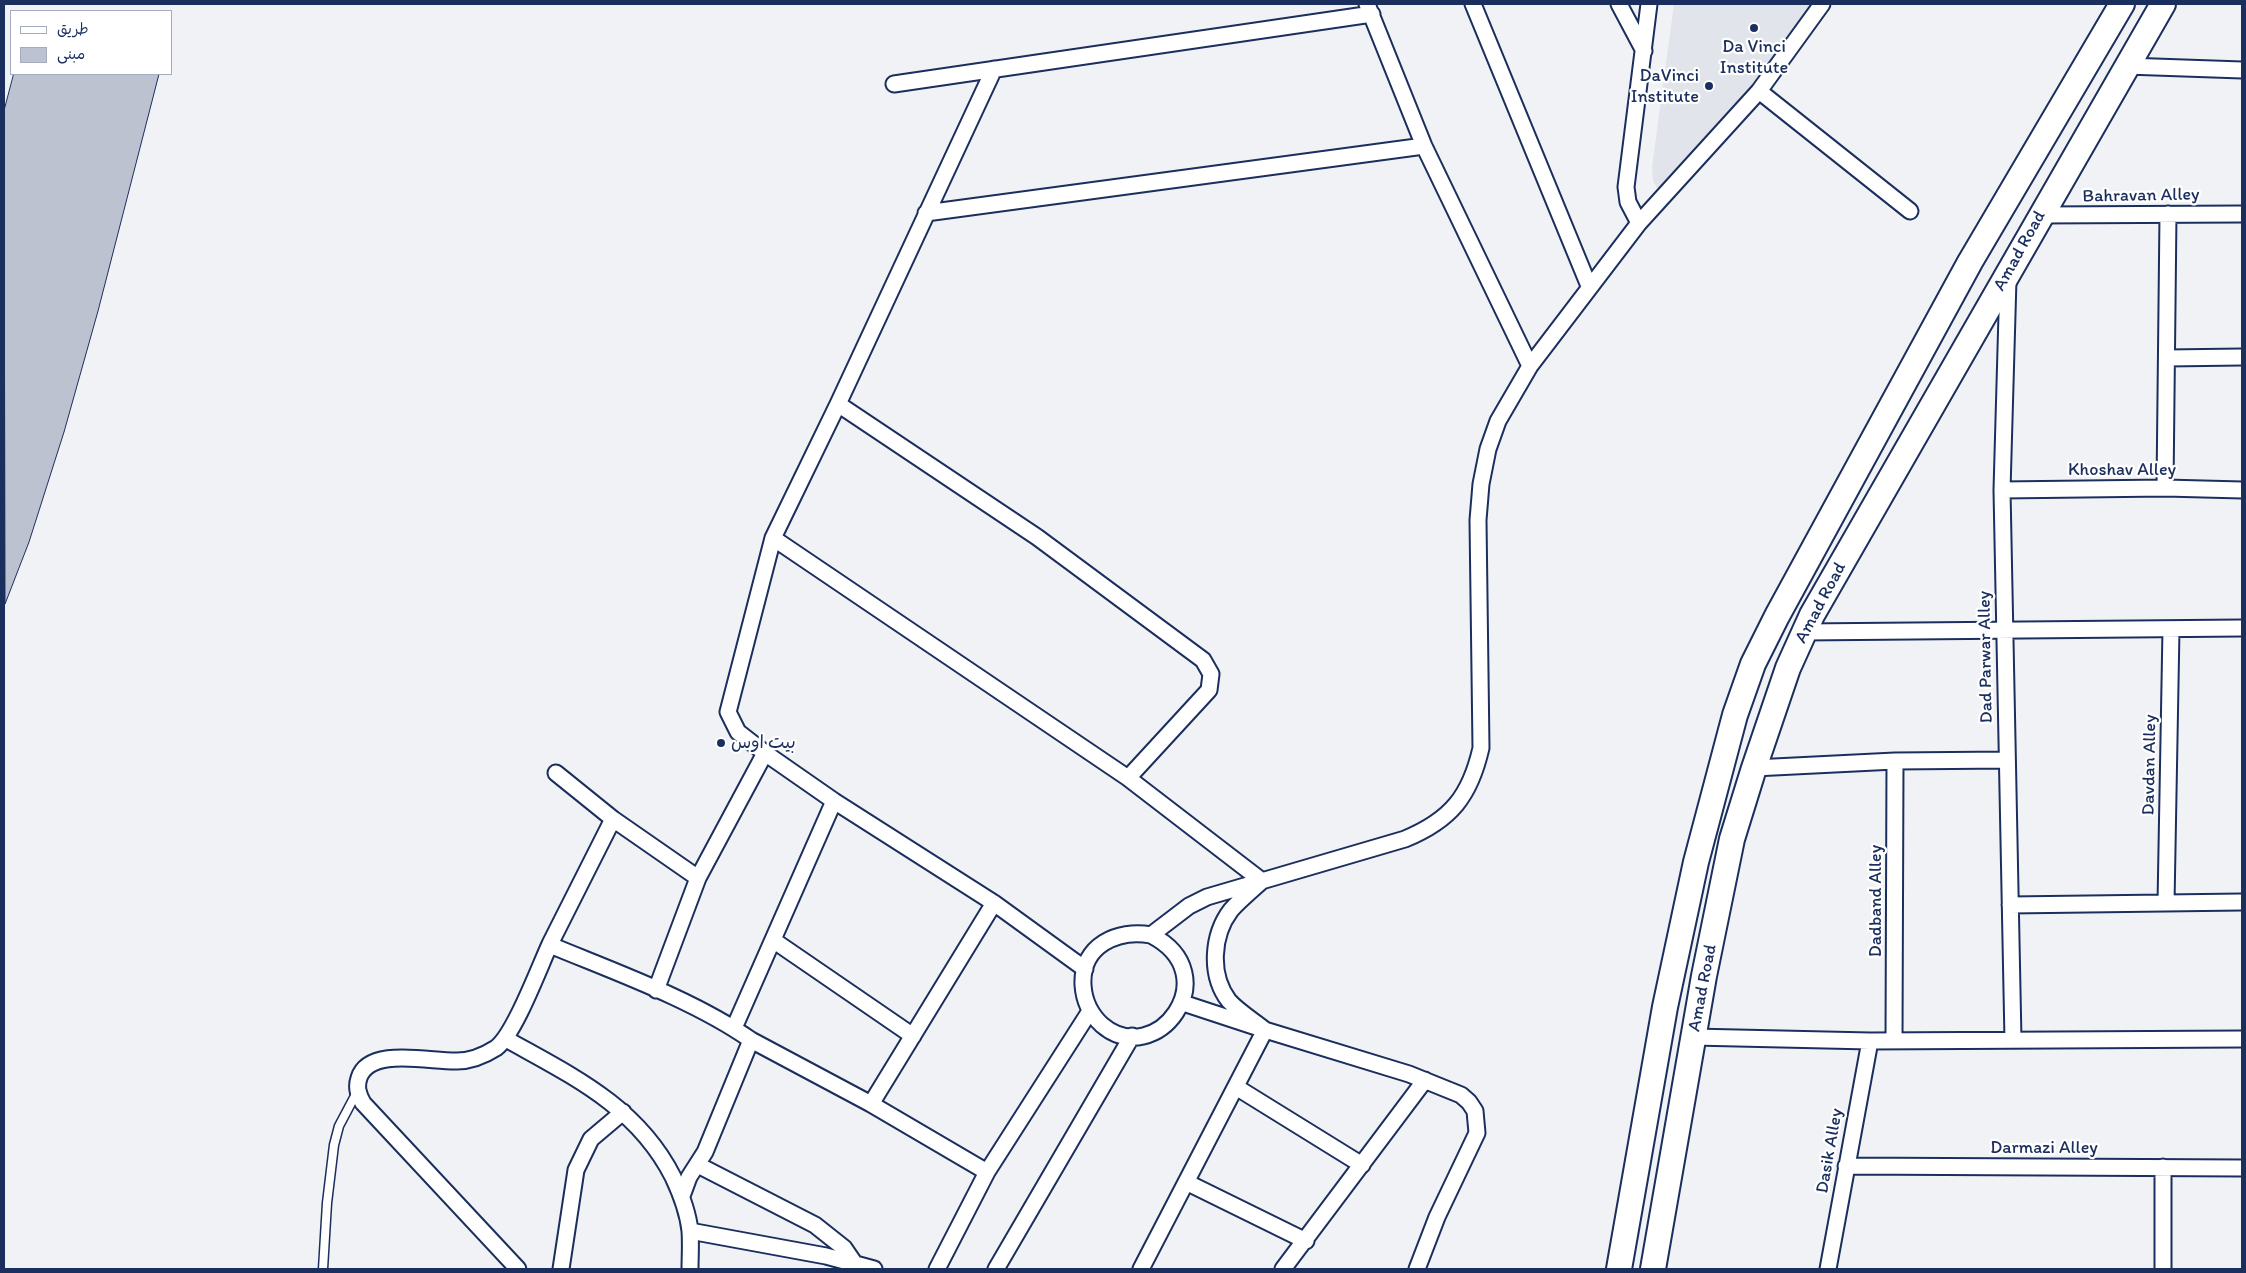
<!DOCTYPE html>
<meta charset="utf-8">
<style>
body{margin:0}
#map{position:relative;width:2246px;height:1273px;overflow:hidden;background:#f1f2f5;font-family:Itim,"Playpen Sans Arabic",sans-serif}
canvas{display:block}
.frame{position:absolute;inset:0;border:5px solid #1b2f5e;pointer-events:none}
.legend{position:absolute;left:10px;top:10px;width:162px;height:65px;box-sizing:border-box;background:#fff;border:1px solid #a4acbf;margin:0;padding:6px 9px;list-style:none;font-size:15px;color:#1b2f5e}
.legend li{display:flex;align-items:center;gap:10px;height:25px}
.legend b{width:25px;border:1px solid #a4acbf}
</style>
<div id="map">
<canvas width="2246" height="1273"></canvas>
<div class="frame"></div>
<ul class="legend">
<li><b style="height:6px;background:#fff"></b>طريق</li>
<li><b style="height:14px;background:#bcc2d0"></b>مبنى</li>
</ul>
</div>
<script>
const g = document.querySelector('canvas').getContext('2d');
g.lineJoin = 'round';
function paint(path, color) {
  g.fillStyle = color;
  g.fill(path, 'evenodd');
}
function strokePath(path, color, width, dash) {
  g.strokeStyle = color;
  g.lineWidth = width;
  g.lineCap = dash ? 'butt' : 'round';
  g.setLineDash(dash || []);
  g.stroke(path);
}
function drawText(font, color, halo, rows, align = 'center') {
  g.font = font + ' Itim,"Playpen Sans Arabic",sans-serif';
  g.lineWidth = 4.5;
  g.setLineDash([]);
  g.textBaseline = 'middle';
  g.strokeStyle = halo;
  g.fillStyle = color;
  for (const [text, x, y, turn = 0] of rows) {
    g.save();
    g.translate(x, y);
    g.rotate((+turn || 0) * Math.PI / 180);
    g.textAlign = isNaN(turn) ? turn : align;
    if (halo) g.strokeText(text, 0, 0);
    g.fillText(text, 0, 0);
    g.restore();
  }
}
paint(new Path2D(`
 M 1674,4 L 1820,4 L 1664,200 L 1653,181 L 1652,167 Z`), '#e1e4ea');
const building = new Path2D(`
 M 14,74 L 159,74 L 98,311 L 64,432 L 29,542 L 5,604 L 4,111 Z`);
paint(building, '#bcc2d0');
strokePath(building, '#1b2f5e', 1);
const service = new Path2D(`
 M 323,1269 L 327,1203 L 334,1145 L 339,1126 L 357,1092`);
const minor = new Path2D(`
 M 1367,4 L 1424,146 L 1530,366
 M 1473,4 L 1589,286
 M 1619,4 L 1644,51
 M 2126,66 L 2242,70
 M 994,69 L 838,404 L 773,538 L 728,712 L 738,732 L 765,753 L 834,801 L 994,903 L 1085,969
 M 894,84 L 1372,14
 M 1759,91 L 1910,211
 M 926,213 L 1424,146
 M 2040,215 L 2242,214
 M 1639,223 L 1628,202 L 1626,187 L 1649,4
 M 2008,279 L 2002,490 L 2013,1040
 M 2167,358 L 2242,357
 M 838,404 L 1037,537 L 1203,660 L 1211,674 L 1209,690 L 1128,778
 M 2165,488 L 2168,214
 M 2002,490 L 2165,488 L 2242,490
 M 773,538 L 1128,778 L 1262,881 C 1252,890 1240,900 1231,910 C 1212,935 1209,975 1229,1001 C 1239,1012 1254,1021 1265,1030 L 1141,1269
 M 1803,632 L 2242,628
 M 1754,768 L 1895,761 L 2007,760
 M 556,773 L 613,819 L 698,878
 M 2166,903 L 2171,629
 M 2010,905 L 2242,902
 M 1151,935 C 1229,975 1156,1071 1102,1025 C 1090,1014 1084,1001 1083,985 C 1081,945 1118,929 1151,935 L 1189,906 L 1207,897 L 1405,839 C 1451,820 1470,796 1481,748 L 1478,520 L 1481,484 L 1488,449 L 1498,421 L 1530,366 L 1639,223 L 1759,91 L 1822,4
 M 773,940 L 913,1036
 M 550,945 C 615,972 694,1000 751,1040 L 871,1104 L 987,1172
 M 656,990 L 698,878 L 765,753
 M 1183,1003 L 1265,1030 L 1409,1074 L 1461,1095 L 1469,1102 L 1475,1111 L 1477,1133 L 1437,1217 L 1417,1269
 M 734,1028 L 834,801
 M 1693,1037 L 1870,1041 L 2242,1039
 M 506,1039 C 572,1076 637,1106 673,1177 C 681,1194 688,1212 690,1231 C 691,1244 690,1257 690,1269
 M 1894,1040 L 1895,761
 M 1236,1087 L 1362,1165
 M 871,1104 L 994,903
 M 698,1165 L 815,1225 L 844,1248 L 855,1264
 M 1846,1166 L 2242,1168
 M 1186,1182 L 1306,1241
 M 682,1196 L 689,1177 L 705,1152 L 751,1040
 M 690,1231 L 826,1256 L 874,1269
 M 518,1269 L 363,1103 C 358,1094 356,1087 359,1078 C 369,1046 431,1062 457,1061 C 470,1061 485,1055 496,1048 C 514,1035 539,968 550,944 C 571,902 592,861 613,819
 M 561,1269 L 576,1170 L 591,1139 L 623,1112
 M 937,1269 L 987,1172 L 1090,1011
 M 996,1269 L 1132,1036
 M 1283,1269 L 1425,1080
 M 1828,1269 L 1870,1041
 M 2163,1269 L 2163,1167`);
const primary = new Path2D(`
 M 1619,1269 L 1665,1007 L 1696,862 L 1735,715 L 1753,664 L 1777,616 L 1970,262 L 2122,4
 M 1653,1269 L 1704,976 L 1732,839 L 1754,768 L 1788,668 L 1812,615 L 2163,4`);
strokePath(service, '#1b2f5e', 11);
strokePath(minor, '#1b2f5e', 19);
strokePath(primary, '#1b2f5e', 28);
strokePath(service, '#fff', 8);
strokePath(minor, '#fff', 15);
strokePath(primary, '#fff', 24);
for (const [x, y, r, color] of [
 [1754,28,5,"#1b2f5e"],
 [1709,86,5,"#1b2f5e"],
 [721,743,5,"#1b2f5e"]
]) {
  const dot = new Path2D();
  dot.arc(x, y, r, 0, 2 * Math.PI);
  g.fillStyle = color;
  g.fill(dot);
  strokePath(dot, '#fff', 2);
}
drawText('18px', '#1b2f5e', '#fff', [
 ["Da Vinci",1754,47],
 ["Institute",1754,68],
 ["DaVinci",1699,76,"right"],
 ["Institute",1699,97,"right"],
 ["بيت اوس",731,743,"left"]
]);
drawText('18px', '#1b2f5e', '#fff', [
 ["Bahravan Alley",2141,196,-1],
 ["Amad Road",2020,251,-61],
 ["Khoshav Alley",2122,470],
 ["Amad Road",1821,603,-62],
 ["Dad Parwar Alley",1986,657,-91],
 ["Davdan Alley",2150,765,-89],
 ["Dadband Alley",1876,901,-90],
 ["Amad Road",1703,988,-79],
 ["Darmazi Alley",2044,1148],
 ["Dasik Alley",1830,1151,-80]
]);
</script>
